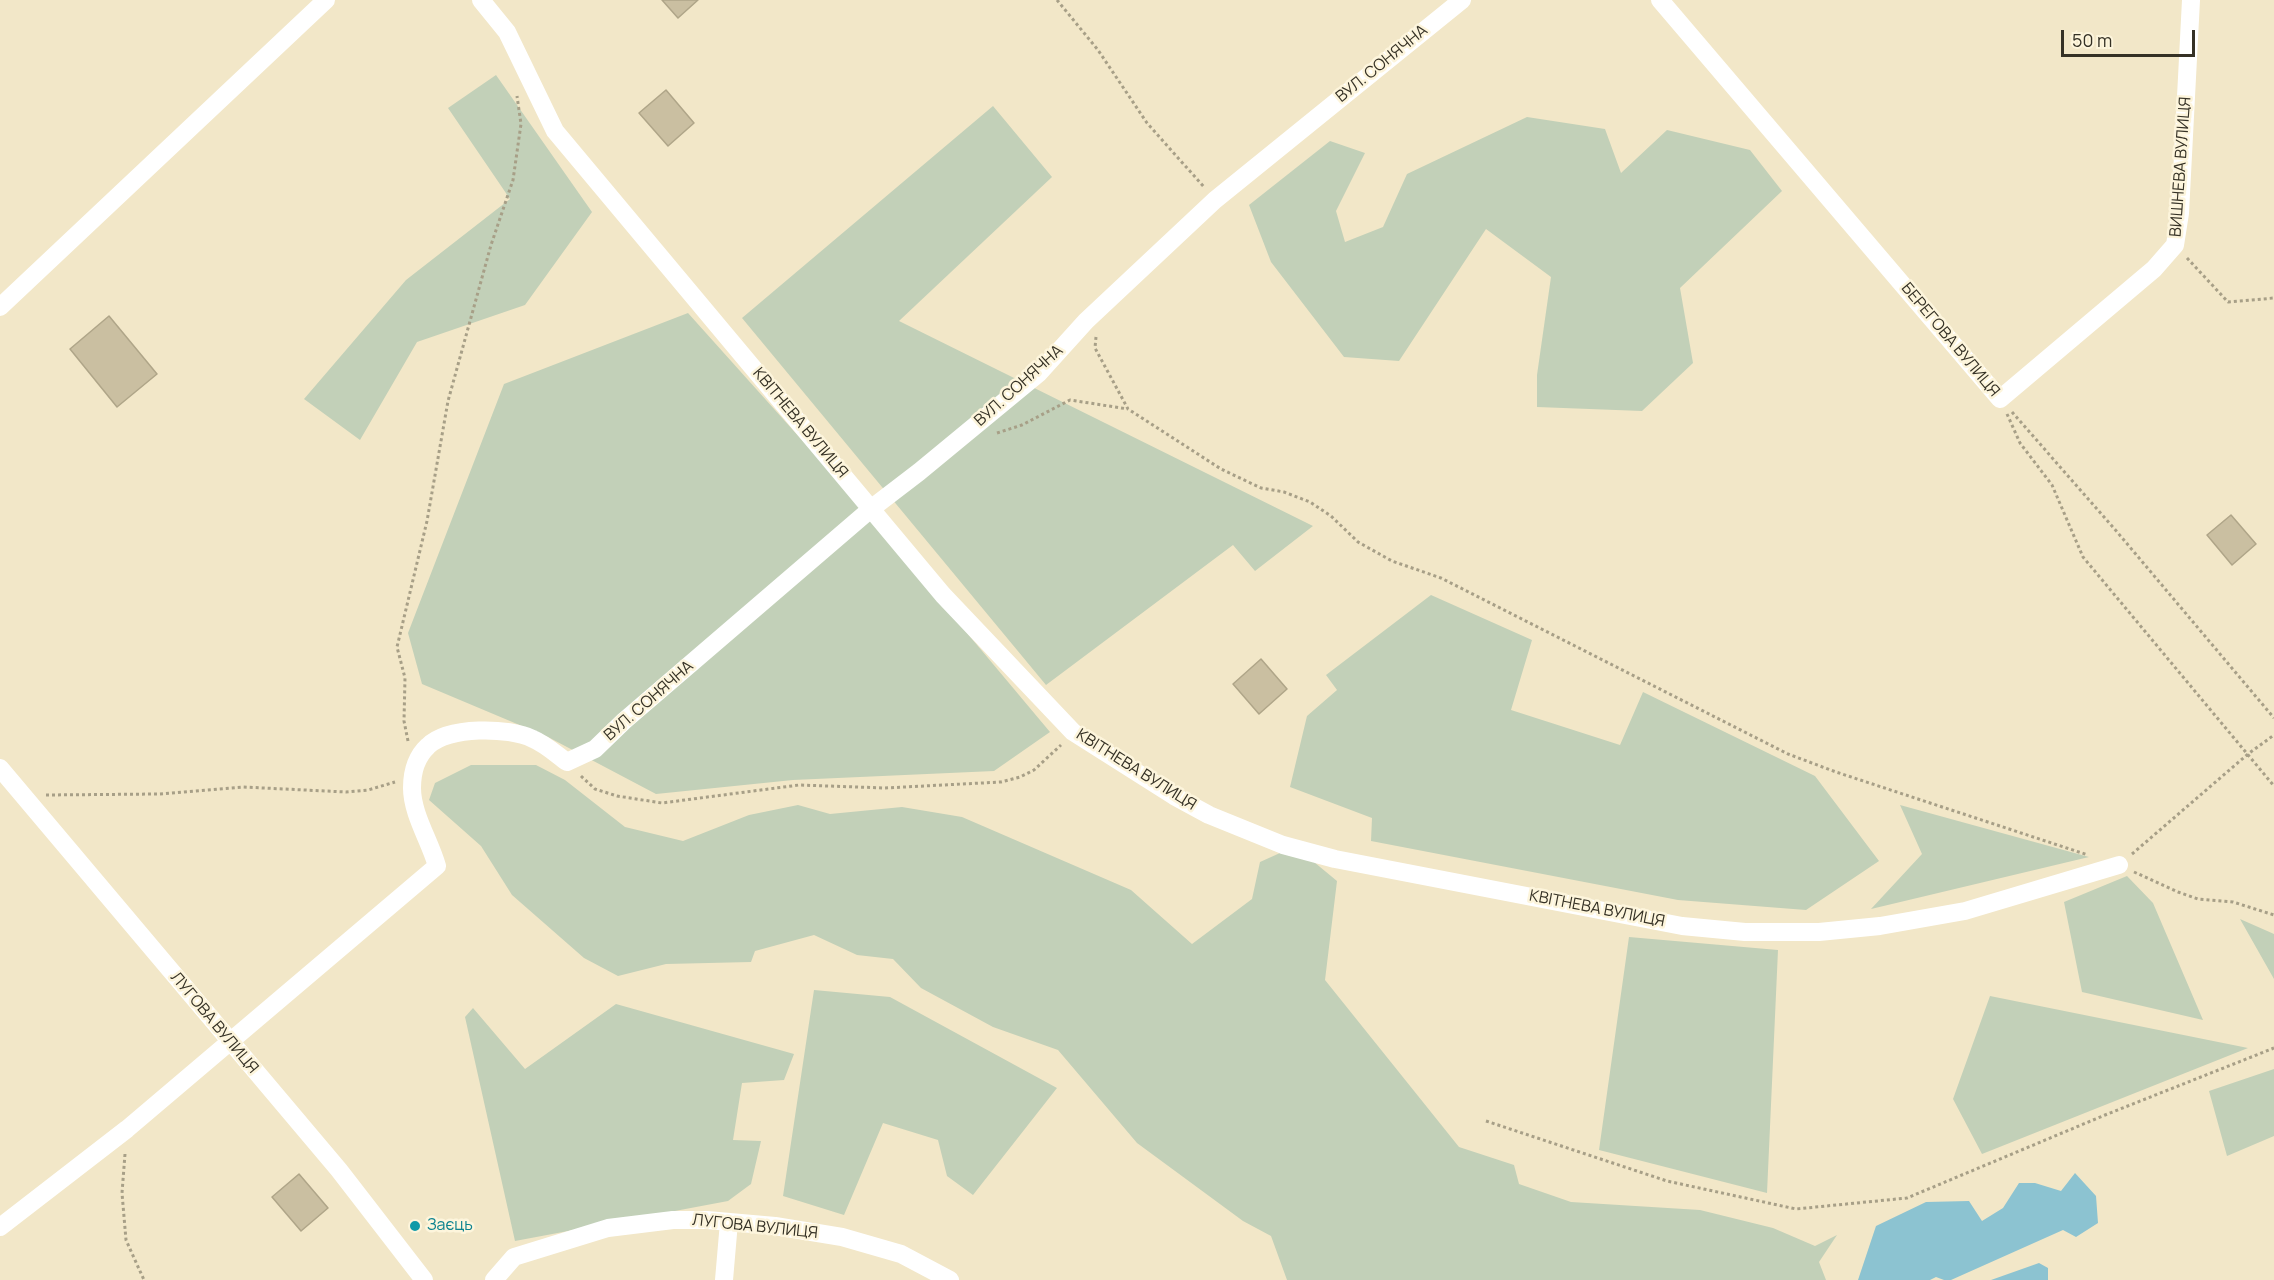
<!DOCTYPE html>
<meta charset="utf-8">
<style>
body{margin:0}
#map{position:relative;width:2274px;height:1280px;overflow:hidden;background:#f2e7c8;font-family:Manrope,sans-serif}
canvas{display:block}
.scale{position:absolute;left:2061px;top:30px;width:134px;height:27px;box-sizing:border-box;border:3px solid #353125;border-top:0;padding-left:8px;font-size:18px;line-height:21px;white-space:nowrap;color:#353125;-webkit-text-stroke:4px #fdf5dc;paint-order:stroke}
</style>
<div id="map">
<canvas width="2274" height="1280"></canvas>
<div class="scale">50 m</div>
</div>
<script>
const g = document.querySelector('canvas').getContext('2d');
g.lineJoin = 'round';
function paint(path, color) {
  g.fillStyle = color;
  g.fill(path, 'evenodd');
}
function strokePath(path, color, width, dash) {
  g.strokeStyle = color;
  g.lineWidth = width;
  g.lineCap = dash ? 'butt' : 'round';
  g.setLineDash(dash || []);
  g.stroke(path);
}
function drawText(font, color, halo, rows, align = 'center') {
  g.font = font + ' Manrope,sans-serif';
  g.lineWidth = 5;
  g.setLineDash([]);
  g.textBaseline = 'middle';
  g.strokeStyle = halo;
  g.fillStyle = color;
  for (const [text, x, y, turn = 0] of rows) {
    g.save();
    g.translate(x, y);
    g.rotate((+turn || 0) * Math.PI / 180);
    g.textAlign = isNaN(turn) ? turn : align;
    if (halo) g.strokeText(text, 0, 0);
    g.fillText(text, 0, 0);
    g.restore();
  }
}
paint(new Path2D(`
 M 496,75 L 592,212 L 525,305 L 417,342 L 360,440 L 304,399 L 406,280 L 510,199 L 448,108 Z
 M 993,106 L 1052,177 L 899,321 L 1313,526 L 1255,571 L 1233,545 L 1046,685 L 742,318 Z
 M 1527,117 L 1605,129 L 1621,173 L 1667,130 L 1750,150 L 1782,191 L 1680,288 L 1693,363 L 1642,411 L 1537,407 L 1537,375 L 1551,277 L 1486,229 L 1399,361 L 1344,357 L 1271,262 L 1249,205 L 1330,141 L 1365,153 L 1336,211 L 1345,242 L 1383,227 L 1407,174 Z
 M 688,313 L 853,497 L 1050,732 L 994,771 L 793,780 L 656,794 L 548,737 L 422,684 L 408,633 L 504,384 Z
 M 1431,595 L 1532,640 L 1511,710 L 1620,745 L 1643,692 L 1815,776 L 1879,861 L 1806,910 L 1678,900 L 1371,841 L 1372,818 L 1290,787 L 1307,716 L 1337,690 L 1326,675 Z
 M 471,765 L 536,765 L 565,780 L 625,827 L 683,841 L 749,815 L 798,805 L 830,814 L 902,807 L 962,817 L 1131,890 L 1192,944 L 1252,899 L 1260,862 L 1280,853 L 1314,862 L 1337,881 L 1325,980 L 1459,1147 L 1514,1165 L 1519,1184 L 1571,1202 L 1700,1210 L 1773,1228 L 1815,1246 L 1837,1235 L 1819,1262 L 1826,1280 L 1287,1280 L 1271,1236 L 1243,1221 L 1137,1143 L 1058,1050 L 993,1027 L 921,988 L 893,959 L 857,955 L 814,935 L 755,951 L 751,962 L 666,964 L 618,976 L 584,958 L 512,895 L 481,846 L 429,800 L 435,783 Z
 M 1900,805 L 2089,857 L 1871,909 L 1922,854 Z
 M 2127,876 L 2153,903 L 2203,1020 L 2082,992 L 2064,902 Z
 M 2240,919 L 2274,934 L 2274,979 Z
 M 1629,937 L 1778,950 L 1767,1193 L 1599,1150 Z
 M 814,990 L 890,997 L 1057,1088 L 973,1195 L 947,1176 L 938,1140 L 883,1123 L 844,1215 L 783,1196 Z
 M 1990,996 L 2248,1048 L 1982,1154 L 1953,1099 Z
 M 616,1004 L 794,1054 L 784,1080 L 742,1083 L 733,1140 L 761,1141 L 751,1184 L 728,1201 L 515,1241 L 465,1017 L 473,1008 L 525,1069 Z
 M 2274,1069 L 2274,1136 L 2227,1156 L 2209,1091 Z`), '#c2d0b8');
paint(new Path2D(`
 M 2075,1173 L 2096,1196 L 2098,1223 L 2076,1237 L 2063,1230 L 1951,1280 L 1944,1280 L 1936,1277 L 1930,1280 L 1858,1280 L 1876,1226 L 1926,1202 L 1969,1201 L 1982,1221 L 2003,1208 L 2019,1183 L 2035,1183 L 2061,1191 Z
 M 2039,1263 L 2048,1268 L 2048,1280 L 1991,1280 Z`), '#8cc3d1');
const building = new Path2D(`
 M 662,0 L 698,0 L 678,18 Z
 M 666,90 L 694,123 L 668,146 L 639,113 Z
 M 109,316 L 157,374 L 117,407 L 70,349 Z
 M 2231,515 L 2256,544 L 2232,565 L 2207,535 Z
 M 1261,659 L 1287,689 L 1259,714 L 1233,684 Z
 M 299,1174 L 328,1208 L 301,1231 L 272,1197 Z`);
paint(building, '#cabfa1');
strokePath(building, '#afa588', 1.5);
strokePath(new Path2D(`
 M 1057,0 L 1098,50 L 1147,123 L 1204,187
 M 2187,258 L 2228,302 L 2274,298
 M 1096,337 L 1095,348 L 1128,409 L 1221,469 L 1261,488 L 1284,492 L 1310,502 L 1331,516 L 1358,542 L 1392,561 L 1441,578 L 1788,754 L 1836,772 L 2088,855
 M 2012,412 L 2118,533 L 2274,718
 M 2007,414 L 2020,443 L 2052,485 L 2083,557 L 2274,786
 M 997,433 L 1022,425 L 1070,400 L 1128,409
 M 408,741 L 404,721 L 405,678 L 397,647 L 427,521 L 448,401 L 491,245 L 513,180 L 521,124 L 517,96
 M 581,776 L 595,789 L 617,796 L 662,803 L 799,785 L 885,788 L 1001,782 L 1020,777 L 1034,770 L 1061,745
 M 46,795 L 159,794 L 243,787 L 346,792 L 368,790 L 395,782
 M 2132,854 L 2248,754 L 2274,735
 M 2134,872 L 2178,892 L 2198,899 L 2233,902 L 2274,915
 M 1486,1121 L 1667,1181 L 1796,1209 L 1907,1198 L 2105,1115 L 2274,1048
 M 125,1154 L 122,1193 L 126,1240 L 144,1280`), '#a79f87', 3, [3, 3]);
strokePath(new Path2D(`
 M 481,0 L 507,32 L 555,131 L 943,595 L 1073,732 L 1174,796 L 1209,815 L 1283,845 L 1335,859 L 1682,926 L 1745,932 L 1819,932 L 1880,926 L 1965,911 L 2119,865
 M 1660,0 L 2000,399 L 2154,269 L 2175,245 L 2180,213 L 2191,0
 M 0,307 L 326,0
 M 0,768 L 339,1170 L 424,1280
 M 0,1227 L 127,1129 L 437,866 C 430,841 412,814 412,788 C 412,772 416,757 428,746 C 448,726 509,727 533,739 C 545,744 556,754 567,762 L 595,749 L 624,721 L 872,508 L 919,472 L 1039,373 L 1086,321 L 1215,200 L 1462,0
 M 494,1280 L 514,1257 L 608,1228 L 673,1220 L 707,1220 L 775,1226 L 842,1237 L 901,1254 L 950,1280
 M 724,1280 L 729,1222`), '#fff', 18);
for (const [x, y, r, color] of [
 [415,1226,6,"#0f9aa8"]
]) {
  const dot = new Path2D();
  dot.arc(x, y, r, 0, 2 * Math.PI);
  g.fillStyle = color;
  g.fill(dot);
  strokePath(dot, '#fdf5dc', 2);
}
drawText('16px', '#353125', '#fdf5dc', [
 ["ВУЛ. СОНЯЧНА",1382,64,-39],
 ["ВИШНЕВА ВУЛИЦЯ",2181,167,-86],
 ["БЕРЕГОВА ВУЛИЦЯ",1950,340,50],
 ["ВУЛ. СОНЯЧНА",1019,386,-42],
 ["КВІТНЕВА ВУЛИЦЯ",800,423,50],
 ["ВУЛ. СОНЯЧНА",649,701,-41],
 ["КВІТНЕВА ВУЛИЦЯ",1136,770,32],
 ["КВІТНЕВА ВУЛИЦЯ",1597,909,11],
 ["ЛУГОВА ВУЛИЦЯ",214,1023,50],
 ["ЛУГОВА ВУЛИЦЯ",755,1227,6]
]);
drawText('16px', '#0d838f', '#fdf5dc', [
 ["Заєць",427,1226]
], 'left');
</script>
